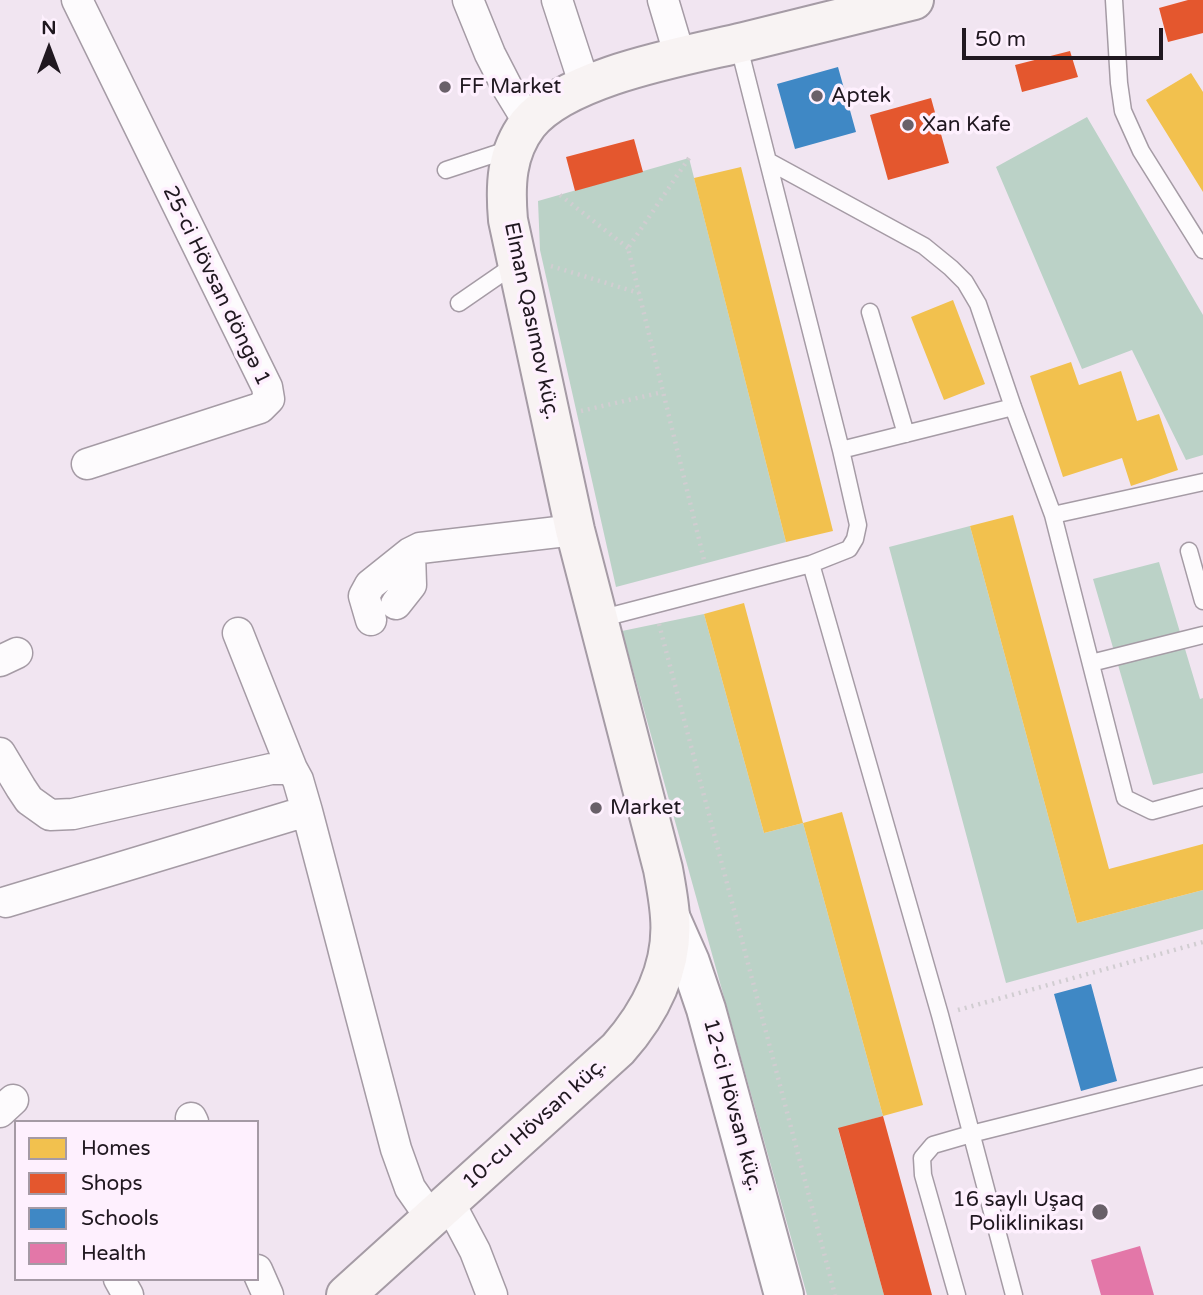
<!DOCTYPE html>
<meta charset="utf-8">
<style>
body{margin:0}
#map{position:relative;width:1203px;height:1295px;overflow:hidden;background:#f1e5f1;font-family:"Varela Round",sans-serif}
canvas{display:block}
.legend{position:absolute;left:14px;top:1120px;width:245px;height:161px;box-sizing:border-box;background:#fef0fe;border:2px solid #a59aa5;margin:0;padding:9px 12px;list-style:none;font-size:21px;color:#201820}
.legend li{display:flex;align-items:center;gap:14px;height:35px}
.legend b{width:35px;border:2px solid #a59aa5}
.north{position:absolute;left:14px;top:14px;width:70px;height:70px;-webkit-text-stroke:5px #fef0fe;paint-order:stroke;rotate:0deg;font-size:19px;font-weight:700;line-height:28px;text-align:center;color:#201820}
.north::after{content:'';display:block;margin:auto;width:24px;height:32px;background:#201820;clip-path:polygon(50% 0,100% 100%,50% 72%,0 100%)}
.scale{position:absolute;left:962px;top:28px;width:201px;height:32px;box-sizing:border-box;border:4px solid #201820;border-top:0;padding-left:9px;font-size:21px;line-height:24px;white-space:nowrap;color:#201820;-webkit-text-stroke:5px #fef0fe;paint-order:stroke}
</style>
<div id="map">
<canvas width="1203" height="1295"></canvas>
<ul class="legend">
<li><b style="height:19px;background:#f2c14e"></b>Homes</li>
<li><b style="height:19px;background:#e4572e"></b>Shops</li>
<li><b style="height:19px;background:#3f88c5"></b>Schools</li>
<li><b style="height:19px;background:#e377a8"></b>Health</li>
</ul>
<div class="north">N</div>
<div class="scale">50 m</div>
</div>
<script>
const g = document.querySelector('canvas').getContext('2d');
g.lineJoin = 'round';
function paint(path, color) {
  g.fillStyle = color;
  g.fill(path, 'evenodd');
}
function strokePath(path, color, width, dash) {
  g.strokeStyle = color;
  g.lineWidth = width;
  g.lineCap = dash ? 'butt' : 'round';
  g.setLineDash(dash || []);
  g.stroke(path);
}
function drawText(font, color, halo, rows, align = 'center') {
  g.font = font + ' "Varela Round",sans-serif';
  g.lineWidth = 7;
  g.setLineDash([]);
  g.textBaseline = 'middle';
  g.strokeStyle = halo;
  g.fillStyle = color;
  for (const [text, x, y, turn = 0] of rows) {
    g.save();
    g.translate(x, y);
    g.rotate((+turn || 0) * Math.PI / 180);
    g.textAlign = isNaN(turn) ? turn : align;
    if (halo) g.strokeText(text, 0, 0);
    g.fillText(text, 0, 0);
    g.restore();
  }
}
paint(new Path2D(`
 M 1087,117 L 1203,315 L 1203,455 L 1186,460 L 1132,350 L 1082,369 L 996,167 Z
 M 689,158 L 786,542 L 616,587 L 540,250 L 538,201 Z
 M 970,526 L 1077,923 L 1203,890 L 1203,929 L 1006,983 L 889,547 Z
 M 1159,562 L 1200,699 L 1203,698 L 1203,773 L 1153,785 L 1093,579 Z
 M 704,614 L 764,833 L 803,823 L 883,1116 L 838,1129 L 884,1295 L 807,1295 L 622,631 Z`), '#bbd2c7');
paint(new Path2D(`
 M 1191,73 L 1203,92 L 1203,192 L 1146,100 Z
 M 741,167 L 833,531 L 786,542 L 694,178 Z
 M 953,300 L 985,384 L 944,400 L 911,317 Z
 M 1071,362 L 1079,385 L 1121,371 L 1137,421 L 1159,414 L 1178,470 L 1131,486 L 1122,458 L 1063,477 L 1030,376 Z
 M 1013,515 L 1109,869 L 1203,844 L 1203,890 L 1077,923 L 970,526 Z
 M 744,603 L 803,823 L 842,812 L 923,1105 L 883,1116 L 803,823 L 764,833 L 704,614 Z`), '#f2c14e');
paint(new Path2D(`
 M 1188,0 L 1203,0 L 1203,33 L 1168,42 L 1159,8 Z
 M 1070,51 L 1078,77 L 1022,92 L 1015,65 Z
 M 931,98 L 949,163 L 888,180 L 870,115 Z
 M 634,139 L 643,172 L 575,191 L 566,157 Z
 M 883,1116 L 932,1295 L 884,1295 L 838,1128 Z`), '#e4572e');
paint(new Path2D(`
 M 838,67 L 856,132 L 795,149 L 777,84 Z
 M 1091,984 L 1117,1081 L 1081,1091 L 1054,994 Z`), '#3f88c5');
paint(new Path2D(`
 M 1140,1246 L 1154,1295 L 1101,1295 L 1091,1260 Z`), '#e377a8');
const service = new Path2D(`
 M 1114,0 L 1119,83 L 1123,111 L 1141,151 L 1203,250
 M 768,161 L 924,246 L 951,268 L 965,282 L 978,304 L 1013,407 L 1053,515 L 1125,798 L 1152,811 L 1203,797
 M 446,170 L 510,149
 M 459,303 L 517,263
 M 870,312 L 906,434
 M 841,450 L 1013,407
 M 1053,515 L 1203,482
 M 1189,551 L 1203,601
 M 811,564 L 940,1015 L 1014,1295
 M 599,619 L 811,564 L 849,549 L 855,539 L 858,525 L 841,450 L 738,43
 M 1091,663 L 1203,635
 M 957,1295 L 923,1175 L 922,1158 L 933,1145 L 971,1134 L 1203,1076`);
const minor = new Path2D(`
 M 77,0 L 267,387 L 269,399 L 260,408 L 87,464
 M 468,0 L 490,54 L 507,87 L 529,123
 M 557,0 L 585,86
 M 663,0 L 680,57
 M 396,604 L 411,585 L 410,553
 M 371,620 L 364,596 L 370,585 L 410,553 L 420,548 L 575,530
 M 238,633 L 292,769
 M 0,661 L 17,653
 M 0,753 L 21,788 L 29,800 L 50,815 L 73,814 L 271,769 L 292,769 L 298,780 L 307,811 L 396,1149 L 410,1188 L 431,1218
 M 6,902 L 307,811
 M 0,1112 L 13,1100
 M 191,1118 L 193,1122
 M 449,1202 L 475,1251 L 492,1295
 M 257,1270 L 268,1295
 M 119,1279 L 128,1295`);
const tertiary = new Path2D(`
 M 671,919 L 690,962 L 706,1009 L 784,1295`);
const secondary = new Path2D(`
 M 346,1295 L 618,1049 C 650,1013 674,967 670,917 C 669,901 666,885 663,869 L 575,530 L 508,220 C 505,185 506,153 528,124 C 567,76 685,56 744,42 C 801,28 857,14 914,0`);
strokePath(service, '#a59ba5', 19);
strokePath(minor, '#a59ba5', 33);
strokePath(tertiary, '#a59ba5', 42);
strokePath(secondary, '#a59ba5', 42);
strokePath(new Path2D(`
 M 689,158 L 628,248 L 705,564
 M 560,195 L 628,248
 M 551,266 L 639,293
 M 581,411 L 663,392
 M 659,624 L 835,1295
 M 958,1010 L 1203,942`), '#d1cdd1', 4.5, [2, 5]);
strokePath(service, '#fdfbfd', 16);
strokePath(minor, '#fdfbfd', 30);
strokePath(tertiary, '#fdfbfd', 38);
strokePath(secondary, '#f8f3f3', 38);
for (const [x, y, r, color] of [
 [445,87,7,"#696069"],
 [817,96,7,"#696069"],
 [908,125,7,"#696069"],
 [596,808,7,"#696069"],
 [1100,1212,9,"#696069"]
]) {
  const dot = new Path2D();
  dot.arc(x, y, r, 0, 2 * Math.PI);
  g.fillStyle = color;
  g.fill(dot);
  strokePath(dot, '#fef0fe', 2.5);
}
drawText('21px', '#201820', '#fef0fe', [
 ["FF Market",459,87],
 ["Aptek",831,96],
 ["Xan Kafe",922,125],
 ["Market",610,808],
 ["16 saylı Uşaq",1084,1200,"right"],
 ["Poliklinikası",1084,1224,"right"]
], 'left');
drawText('21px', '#201820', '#fef0fe', [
 ["25-ci Hövsan döngə 1",216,286,64],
 ["Elman Qasımov küç.",531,321,78],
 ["12-ci Hövsan küç.",732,1105,75],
 ["10-cu Hövsan küç.",535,1124,-42]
]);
</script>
